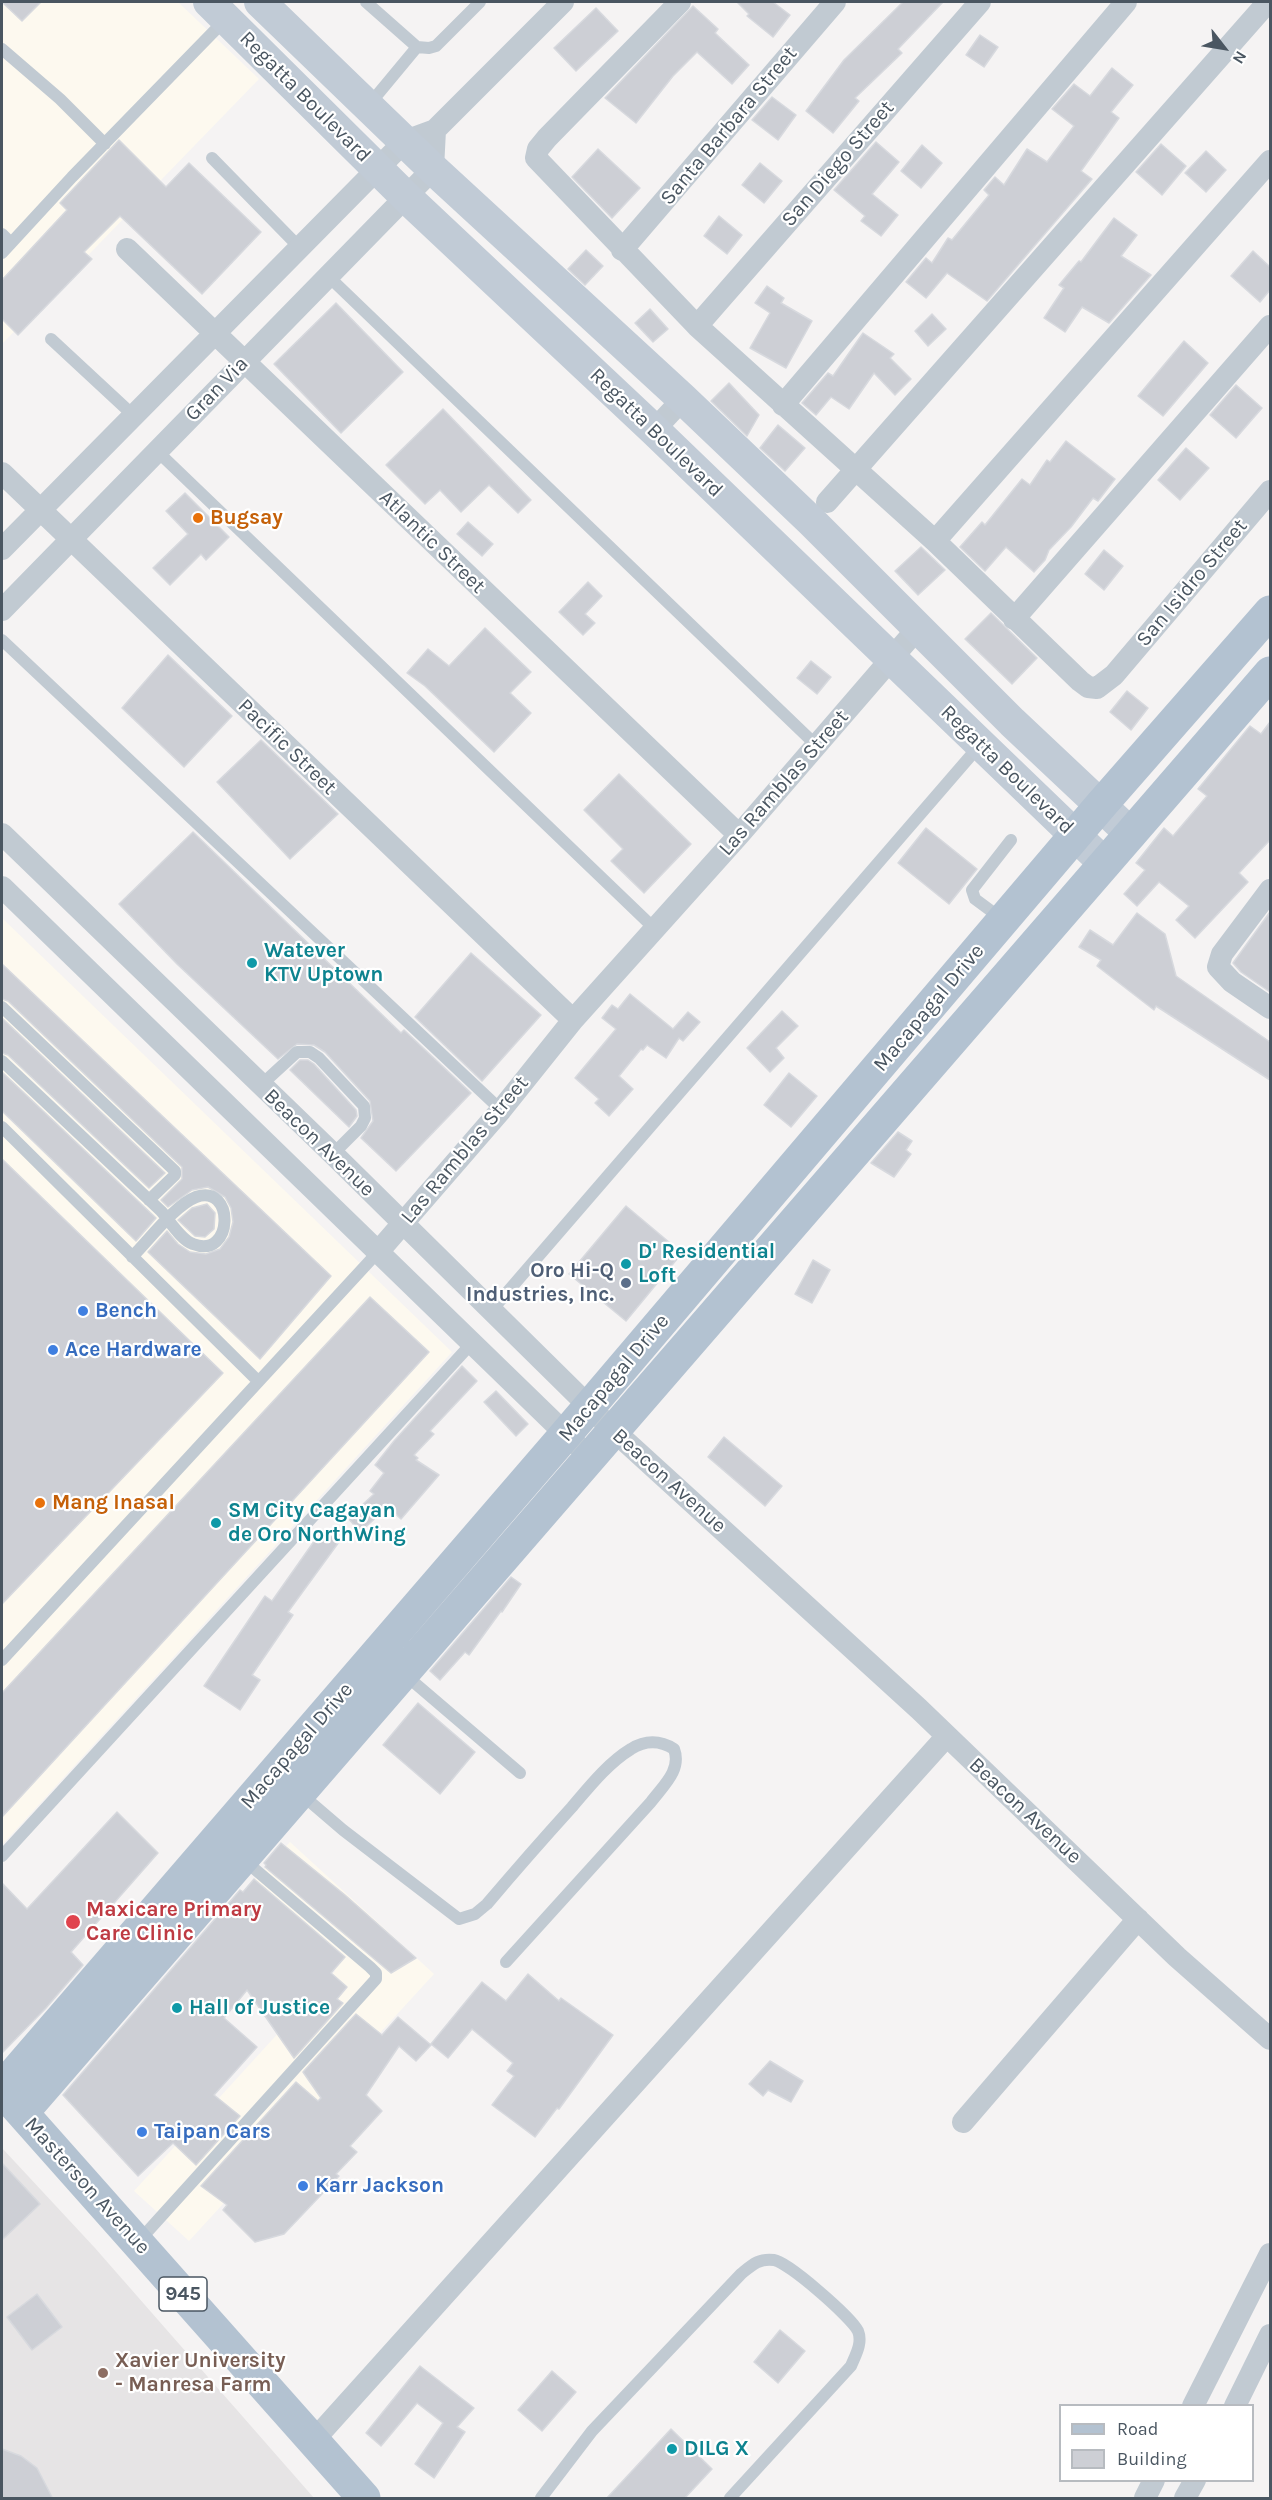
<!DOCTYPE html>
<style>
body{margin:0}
#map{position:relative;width:1272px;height:2500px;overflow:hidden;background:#f5f3f3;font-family:Karla,sans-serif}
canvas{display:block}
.frame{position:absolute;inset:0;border:3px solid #4a5661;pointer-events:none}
.legend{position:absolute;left:1059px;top:2404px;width:195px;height:78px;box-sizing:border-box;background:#fff;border:2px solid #b7bbc0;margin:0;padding:8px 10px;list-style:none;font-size:18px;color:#4a5661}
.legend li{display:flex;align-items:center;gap:12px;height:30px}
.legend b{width:30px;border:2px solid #b7bbc0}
.north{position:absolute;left:1194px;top:18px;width:60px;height:60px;-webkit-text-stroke:4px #fff;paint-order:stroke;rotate:121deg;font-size:16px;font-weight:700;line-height:24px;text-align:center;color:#4a5661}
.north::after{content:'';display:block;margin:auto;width:21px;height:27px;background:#4a5661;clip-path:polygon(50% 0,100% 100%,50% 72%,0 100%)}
</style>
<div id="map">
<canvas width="1272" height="2500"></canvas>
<div class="frame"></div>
<ul class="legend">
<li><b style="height:8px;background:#b3c2d1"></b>Road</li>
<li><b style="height:16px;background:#cdcfd5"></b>Building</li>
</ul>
<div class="north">N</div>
</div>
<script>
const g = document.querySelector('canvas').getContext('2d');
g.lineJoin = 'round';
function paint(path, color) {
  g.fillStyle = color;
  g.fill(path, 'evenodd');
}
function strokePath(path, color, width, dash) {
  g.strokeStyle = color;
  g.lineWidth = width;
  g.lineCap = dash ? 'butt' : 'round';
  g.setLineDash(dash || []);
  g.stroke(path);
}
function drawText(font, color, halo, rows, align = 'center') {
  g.font = font + ' Karla,sans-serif';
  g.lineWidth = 4.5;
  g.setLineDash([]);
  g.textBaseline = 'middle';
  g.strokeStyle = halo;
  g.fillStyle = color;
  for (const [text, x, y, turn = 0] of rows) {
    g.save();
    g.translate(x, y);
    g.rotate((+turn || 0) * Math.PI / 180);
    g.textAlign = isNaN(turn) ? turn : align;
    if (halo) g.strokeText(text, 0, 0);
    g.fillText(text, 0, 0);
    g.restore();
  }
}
paint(new Path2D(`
 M 2,2 L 178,2 L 259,79 L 2,344 Z
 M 2,918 L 452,1352 L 2,1845 Z
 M 290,1842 L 434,1974 L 189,2241 L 134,2191 L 335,1971 L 246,1889 Z`), '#fdf9ef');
paint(new Path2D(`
 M 2,2148 L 95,2248 L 314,2498 L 2,2498 Z`), '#e6e4e5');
const building = new Path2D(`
 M 2,2 L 41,2 L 22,21 Z
 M 737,2 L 773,2 L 790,15 L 773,37 L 747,16 L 749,14 Z
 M 903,2 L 943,2 L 898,49 L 902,53 L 855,98 L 859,101 L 833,133 L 806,111 L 844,60 Z
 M 693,6 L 718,29 L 715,33 L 749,65 L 732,84 L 697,52 L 673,76 L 636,123 L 605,98 Z
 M 596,8 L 618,31 L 576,71 L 554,48 Z
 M 980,35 L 998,47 L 984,67 L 966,55 Z
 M 1112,68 L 1133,85 L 1111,112 L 1119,118 L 1081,171 L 1092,179 L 987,301 L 947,273 L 926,298 L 906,282 L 926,258 L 932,263 L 948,238 L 952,240 L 989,195 L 984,190 L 995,177 L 1004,185 L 1027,149 L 1047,162 L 1074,126 L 1052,109 L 1074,84 L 1090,96 Z
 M 772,97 L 796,115 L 778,140 L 752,120 Z
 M 119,140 L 166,187 L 189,163 L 261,232 L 202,294 L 120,216 L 84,252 L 92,259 L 18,335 L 2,319 L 2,280 L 67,210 L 60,203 Z
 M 876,142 L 899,162 L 872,194 L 898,215 L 881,236 L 861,221 L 865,216 L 834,190 Z
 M 1161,144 L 1186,166 L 1162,195 L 1136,172 Z
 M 922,145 L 942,163 L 921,188 L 901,171 Z
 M 598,149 L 640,188 L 612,218 L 572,177 Z
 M 1206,151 L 1226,170 L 1206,192 L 1185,173 Z
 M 760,163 L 782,181 L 764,203 L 742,185 Z
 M 719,216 L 742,235 L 727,254 L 704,236 Z
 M 1114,218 L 1137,235 L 1121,256 L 1151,275 L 1109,323 L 1082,307 L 1065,332 L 1044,318 L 1064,288 L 1059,285 L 1079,261 L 1081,262 Z
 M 586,250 L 603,266 L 585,285 L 568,269 Z
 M 1253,251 L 1270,267 L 1270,290 L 1260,302 L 1231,276 Z
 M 767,286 L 784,298 L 781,303 L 812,321 L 786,368 L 750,348 L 770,313 L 755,303 Z
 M 336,303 L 403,372 L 341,433 L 274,364 Z
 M 650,309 L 668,329 L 653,342 L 635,323 Z
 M 932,314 L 946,329 L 928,346 L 915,331 Z
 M 863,333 L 894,354 L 890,358 L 911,379 L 895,395 L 874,373 L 849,409 L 831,397 L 816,415 L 802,403 L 828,373 L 833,376 Z
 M 1184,341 L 1208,363 L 1163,416 L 1138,396 Z
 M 729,383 L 759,415 L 747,436 L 711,401 Z
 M 1236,385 L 1262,408 L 1236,438 L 1210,415 Z
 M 443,409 L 531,500 L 518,513 L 489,485 L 461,512 L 440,490 L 425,504 L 386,465 Z
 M 778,425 L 805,448 L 785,471 L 760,448 Z
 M 1066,441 L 1115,479 L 1098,501 L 1093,498 L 1071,527 L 1049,550 L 1045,560 L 1034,572 L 1006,547 L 985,571 L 960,547 L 982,522 L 985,525 L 1022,479 L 1030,485 L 1047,460 L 1050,462 Z
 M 1186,448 L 1209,468 L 1180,500 L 1158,480 Z
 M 185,493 L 229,537 L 206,560 L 201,554 L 170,585 L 153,568 L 188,534 L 166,511 Z
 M 468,522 L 493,544 L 482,556 L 457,534 Z
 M 921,547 L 945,570 L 918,595 L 895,571 Z
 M 1104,550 L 1123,566 L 1104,590 L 1085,574 Z
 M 588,582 L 602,596 L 585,614 L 595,623 L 583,635 L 559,612 Z
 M 991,613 L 1037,658 L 1012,684 L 965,639 Z
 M 485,628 L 531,672 L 510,693 L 531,713 L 494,752 L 425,686 L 407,673 L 428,649 L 449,666 Z
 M 168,655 L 232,716 L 184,767 L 122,708 Z
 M 811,661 L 831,677 L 817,694 L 797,678 Z
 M 1127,691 L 1148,708 L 1131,730 L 1110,712 Z
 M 1270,722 L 1270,840 L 1239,873 L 1248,882 L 1195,938 L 1176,920 L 1189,906 L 1159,882 L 1137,906 L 1124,894 L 1145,870 L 1136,863 L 1164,828 L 1173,836 L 1207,796 L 1198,789 L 1250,726 L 1261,734 Z
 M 261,740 L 338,814 L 290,859 L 217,782 Z
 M 619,774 L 691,844 L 644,893 L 611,861 L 623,849 L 584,810 Z
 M 926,828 L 977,869 L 949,904 L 898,863 Z
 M 193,832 L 401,1033 L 404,1030 L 471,1093 L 396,1171 L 361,1138 L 373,1121 L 370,1101 L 325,1052 L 314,1045 L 297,1044 L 278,1059 L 177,964 L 119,904 Z
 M 1270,912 L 1270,992 L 1241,972 L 1233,963 Z
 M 1137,913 L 1165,934 L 1176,976 L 1270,1042 L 1270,1080 L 1156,1006 L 1154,1010 L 1097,966 L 1101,960 L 1079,947 L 1090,930 L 1113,945 Z
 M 471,953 L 541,1015 L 482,1081 L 415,1017 Z
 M 2,964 L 331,1276 L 260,1359 L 148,1252 L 167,1231 L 178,1244 L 190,1252 L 206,1254 L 220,1249 L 229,1237 L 233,1222 L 231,1208 L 225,1197 L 208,1187 L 192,1190 L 168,1207 L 161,1200 L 182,1179 L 182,1167 L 8,1001 L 2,999 Z
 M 630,994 L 673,1029 L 688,1012 L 700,1022 L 683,1041 L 679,1038 L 666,1058 L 647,1045 L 643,1050 L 641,1049 L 619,1076 L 633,1089 L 609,1116 L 595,1103 L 599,1099 L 575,1078 L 616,1029 L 602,1018 L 612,1005 L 618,1009 Z
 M 782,1011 L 798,1026 L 776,1048 L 784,1058 L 770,1072 L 747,1048 Z
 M 2,1018 L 165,1173 L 149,1188 L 8,1055 L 2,1053 Z
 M 300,1060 L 308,1060 L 314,1064 L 356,1110 L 357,1116 L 349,1127 L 290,1070 Z
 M 2,1072 L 156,1218 L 136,1241 L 2,1111 Z
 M 789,1073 L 817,1096 L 791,1127 L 764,1105 Z
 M 898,1132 L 912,1141 L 906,1150 L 911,1154 L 894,1177 L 871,1163 Z
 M 2,1159 L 223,1373 L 2,1604 Z
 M 207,1204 L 215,1213 L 214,1229 L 205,1237 L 195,1236 L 178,1220 L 192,1208 Z
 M 626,1206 L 682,1253 L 626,1321 L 569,1274 Z
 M 813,1260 L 830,1270 L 812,1303 L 795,1294 Z
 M 370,1297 L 429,1352 L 2,1817 L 2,1693 Z
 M 462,1366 L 477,1381 L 430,1431 L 434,1434 L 414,1455 L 418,1458 L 416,1460 L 439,1475 L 401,1519 L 391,1510 L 384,1518 L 380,1514 L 360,1532 L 348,1518 L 374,1494 L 370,1491 L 384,1473 L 375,1465 L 394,1441 Z
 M 496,1391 L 528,1424 L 516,1436 L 484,1402 Z
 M 724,1437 L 782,1486 L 765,1506 L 708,1457 Z
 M 322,1530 L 339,1542 L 288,1612 L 293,1615 L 252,1675 L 260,1680 L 240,1710 L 204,1686 L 265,1596 L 272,1601 Z
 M 511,1577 L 521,1584 L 502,1612 L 501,1611 L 469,1655 L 465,1652 L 440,1680 L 430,1671 Z
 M 418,1703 L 475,1752 L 440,1794 L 383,1745 Z
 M 117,1812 L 158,1853 L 71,1952 L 83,1965 L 46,2008 L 2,2053 L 2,1883 L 27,1909 Z
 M 281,1843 L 345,1895 L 416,1958 L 391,1973 L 265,1867 L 266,1865 L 264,1863 Z
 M 254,1879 L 345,1957 L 331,1973 L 347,1987 L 337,1999 L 343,2003 L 294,2058 L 247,1990 L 224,2018 L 257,2047 L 214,2095 L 240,2116 L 196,2165 L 173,2143 L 138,2176 L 63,2095 L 240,1890 L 243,1892 Z
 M 528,1974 L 559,2001 L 561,1998 L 613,2035 L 559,2109 L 557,2108 L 535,2137 L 492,2105 L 514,2076 L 507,2071 L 513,2063 L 472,2029 L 448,2058 L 431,2044 L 482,1982 L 506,2001 Z
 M 356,2014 L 382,2035 L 398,2017 L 431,2045 L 416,2061 L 399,2046 L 366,2095 L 382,2111 L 350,2146 L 357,2152 L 336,2174 L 339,2176 L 284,2234 L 255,2242 L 223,2210 L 227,2205 L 201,2186 L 296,2082 L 318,2101 L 321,2098 L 303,2072 Z
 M 770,2061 L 803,2081 L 791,2102 L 768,2090 L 763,2096 L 749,2084 Z
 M 2,2163 L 40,2204 L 2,2240 Z
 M 37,2294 L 62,2327 L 32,2350 L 7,2317 Z
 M 780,2330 L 805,2351 L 778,2383 L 754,2362 Z
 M 420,2366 L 474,2408 L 457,2427 L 465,2432 L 434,2478 L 415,2464 L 443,2423 L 417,2403 L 381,2446 L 366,2433 Z
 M 552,2371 L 576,2392 L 542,2431 L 518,2410 Z
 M 671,2429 L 712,2469 L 684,2499 L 606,2499 Z
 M 2,2449 L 21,2456 L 37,2468 L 53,2499 L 2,2499 Z`);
paint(building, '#cdcfd5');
strokePath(building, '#d7d9de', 1.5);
strokePath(new Path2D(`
 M 366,2 L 417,47 L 429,48 L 436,46 L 480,2
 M 2,49 L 60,99 L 105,144
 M 368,106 L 417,47
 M 212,158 L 300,248
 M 2,234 L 11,243
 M 2,253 L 72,177 L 225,20
 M 328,276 L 816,745
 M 51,339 L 134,416
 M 157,451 L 656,930
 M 2,640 L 501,1110
 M 1002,919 L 975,899 L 972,890 L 1011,840
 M 2,1007 L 175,1171 L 175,1175 L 149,1200
 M 2,1061 L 161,1211 C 170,1221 181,1240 193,1244 C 234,1260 235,1183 196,1197 C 175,1205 149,1240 132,1257
 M 260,1086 L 297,1052 L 310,1052 L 319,1058 L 364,1106 L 365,1118 L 361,1126 L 333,1154
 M 2,1127 L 258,1381
 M 491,1311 L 980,745
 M 2,1660 L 378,1252
 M 403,1673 L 520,1773
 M 301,1794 L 343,1830 L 459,1919 L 475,1914 L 487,1904 C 515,1871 543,1839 572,1807 C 589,1787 608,1763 631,1749 C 645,1740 660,1740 674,1749 C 682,1770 663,1786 651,1802 L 506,1962
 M 2,1856 L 472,1343
 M 138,2242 L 376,1979 L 376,1973 L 370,1967 L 244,1860
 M 541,2498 L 592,2431 L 741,2274 C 752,2265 759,2258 774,2260 C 788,2262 851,2317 858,2331 C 863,2343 855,2356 851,2366 L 730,2498`), '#c1cad2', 12);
strokePath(new Path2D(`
 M 680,2 L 547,138 L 538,149 L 536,158 L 697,326 L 935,541 L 1080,681 L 1088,687 L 1097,688 L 1114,675 L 1270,491
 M 127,249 L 739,835
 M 622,250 L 835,2
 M 697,326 L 980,2
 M 783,405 L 1126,2
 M 654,430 L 683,399
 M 2,473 L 573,1020
 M 827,502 L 1268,2
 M 935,541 L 1270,161
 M 2,549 L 405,141 L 435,130 L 563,2
 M 2,610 L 433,169 L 435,130
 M 1014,619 L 1270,326
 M 2,834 L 333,1154 L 613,1430 L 919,1709 L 1177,1957 L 1270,2039
 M 2,887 L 576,1444
 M 1270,890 L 1222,954 L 1218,967 L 1232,982 L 1270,1008
 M 378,1252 L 501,1110 L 573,1020 L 739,835 L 917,629
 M 963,2122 L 1138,1919
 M 1193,2406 L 1270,2254
 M 1235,2406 L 1270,2335
 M 314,2440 L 946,1737
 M 1145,2498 L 1154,2480
 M 1185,2498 L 1195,2480`), '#c1cad2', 22);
strokePath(new Path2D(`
 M 209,2 L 406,197 L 654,430 L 1105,864
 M 260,2 L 433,169 L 683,399 L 812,522 L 1012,722 L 1131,834`), '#c1cbd6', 32);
strokePath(new Path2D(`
 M 2,2088 L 566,1434 L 1101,805 L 1270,612
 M 7,2096 L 364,2498
 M 22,2113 L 1270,673`), '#b3c2d1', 33);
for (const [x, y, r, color] of [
 [198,518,6,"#e8710a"],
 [252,963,6,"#0f9aa8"],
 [626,1264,6,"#0f9aa8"],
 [626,1283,6,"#5c6f8a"],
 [83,1311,6,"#3f7fe0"],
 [53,1350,6,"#3f7fe0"],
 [40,1503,6,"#e8710a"],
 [216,1523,6,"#0f9aa8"],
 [73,1922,8,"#e0444e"],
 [177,2008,6,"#0f9aa8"],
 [142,2132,6,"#3f7fe0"],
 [303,2186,6,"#3f7fe0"],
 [103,2373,6,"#8d6e63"],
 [672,2449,6,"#0f9aa8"]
]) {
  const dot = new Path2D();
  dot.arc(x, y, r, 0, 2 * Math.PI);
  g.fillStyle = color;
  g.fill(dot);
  strokePath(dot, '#fff', 2);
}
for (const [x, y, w] of [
 [183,2294,48]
]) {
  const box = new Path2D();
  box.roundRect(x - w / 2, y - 17, w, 34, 4.5);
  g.fillStyle = '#fff';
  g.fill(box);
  strokePath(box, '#4a5661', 1.5);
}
drawText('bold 20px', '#4a5661', null, [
 ["945",183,2294]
]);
drawText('21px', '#4a5661', '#fff', [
 ["Regatta Boulevard",305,97,45],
 ["Santa Barbara Street",729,126,-50],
 ["San Diego Street",838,164,-49],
 ["Gran Via",217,389,-46],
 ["Regatta Boulevard",656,433,44],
 ["Atlantic Street",432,542,44],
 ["San Isidro Street",1192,583,-50],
 ["Pacific Street",287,747,44],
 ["Regatta Boulevard",1007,770,44],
 ["Las Ramblas Street",784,783,-49],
 ["Macapagal Drive",929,1008,-50],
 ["Beacon Avenue",319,1143,44],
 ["Las Ramblas Street",465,1150,-50],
 ["Macapagal Drive",614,1378,-50],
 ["Beacon Avenue",669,1481,42],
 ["Macapagal Drive",297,1746,-49],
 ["Beacon Avenue",1025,1811,43],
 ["Masterson Avenue",87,2186,48]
]);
drawText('bold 21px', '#c56008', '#fff', [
 ["Bugsay",210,518],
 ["Mang Inasal",52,1503]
], 'left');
drawText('bold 21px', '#0d838f', '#fff', [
 ["Watever",264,951],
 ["KTV Uptown",264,975],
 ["D' Residential",638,1252],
 ["Loft",638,1276],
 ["SM City Cagayan",228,1511],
 ["de Oro NorthWing",228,1535],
 ["Hall of Justice",189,2008],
 ["DILG X",684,2449]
], 'left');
drawText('bold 21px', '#4e5e75', '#fff', [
 ["Oro Hi-Q",614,1271],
 ["Industries, Inc.",614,1295]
], 'right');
drawText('bold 21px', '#366cbe', '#fff', [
 ["Bench",95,1311],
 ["Ace Hardware",65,1350],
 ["Taipan Cars",154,2132],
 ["Karr Jackson",315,2186]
], 'left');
drawText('bold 21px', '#be3a42', '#fff', [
 ["Maxicare Primary",86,1910],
 ["Care Clinic",86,1934]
], 'left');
drawText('bold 21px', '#785e54', '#fff', [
 ["Xavier University",115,2361],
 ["- Manresa Farm",115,2385]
], 'left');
</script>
